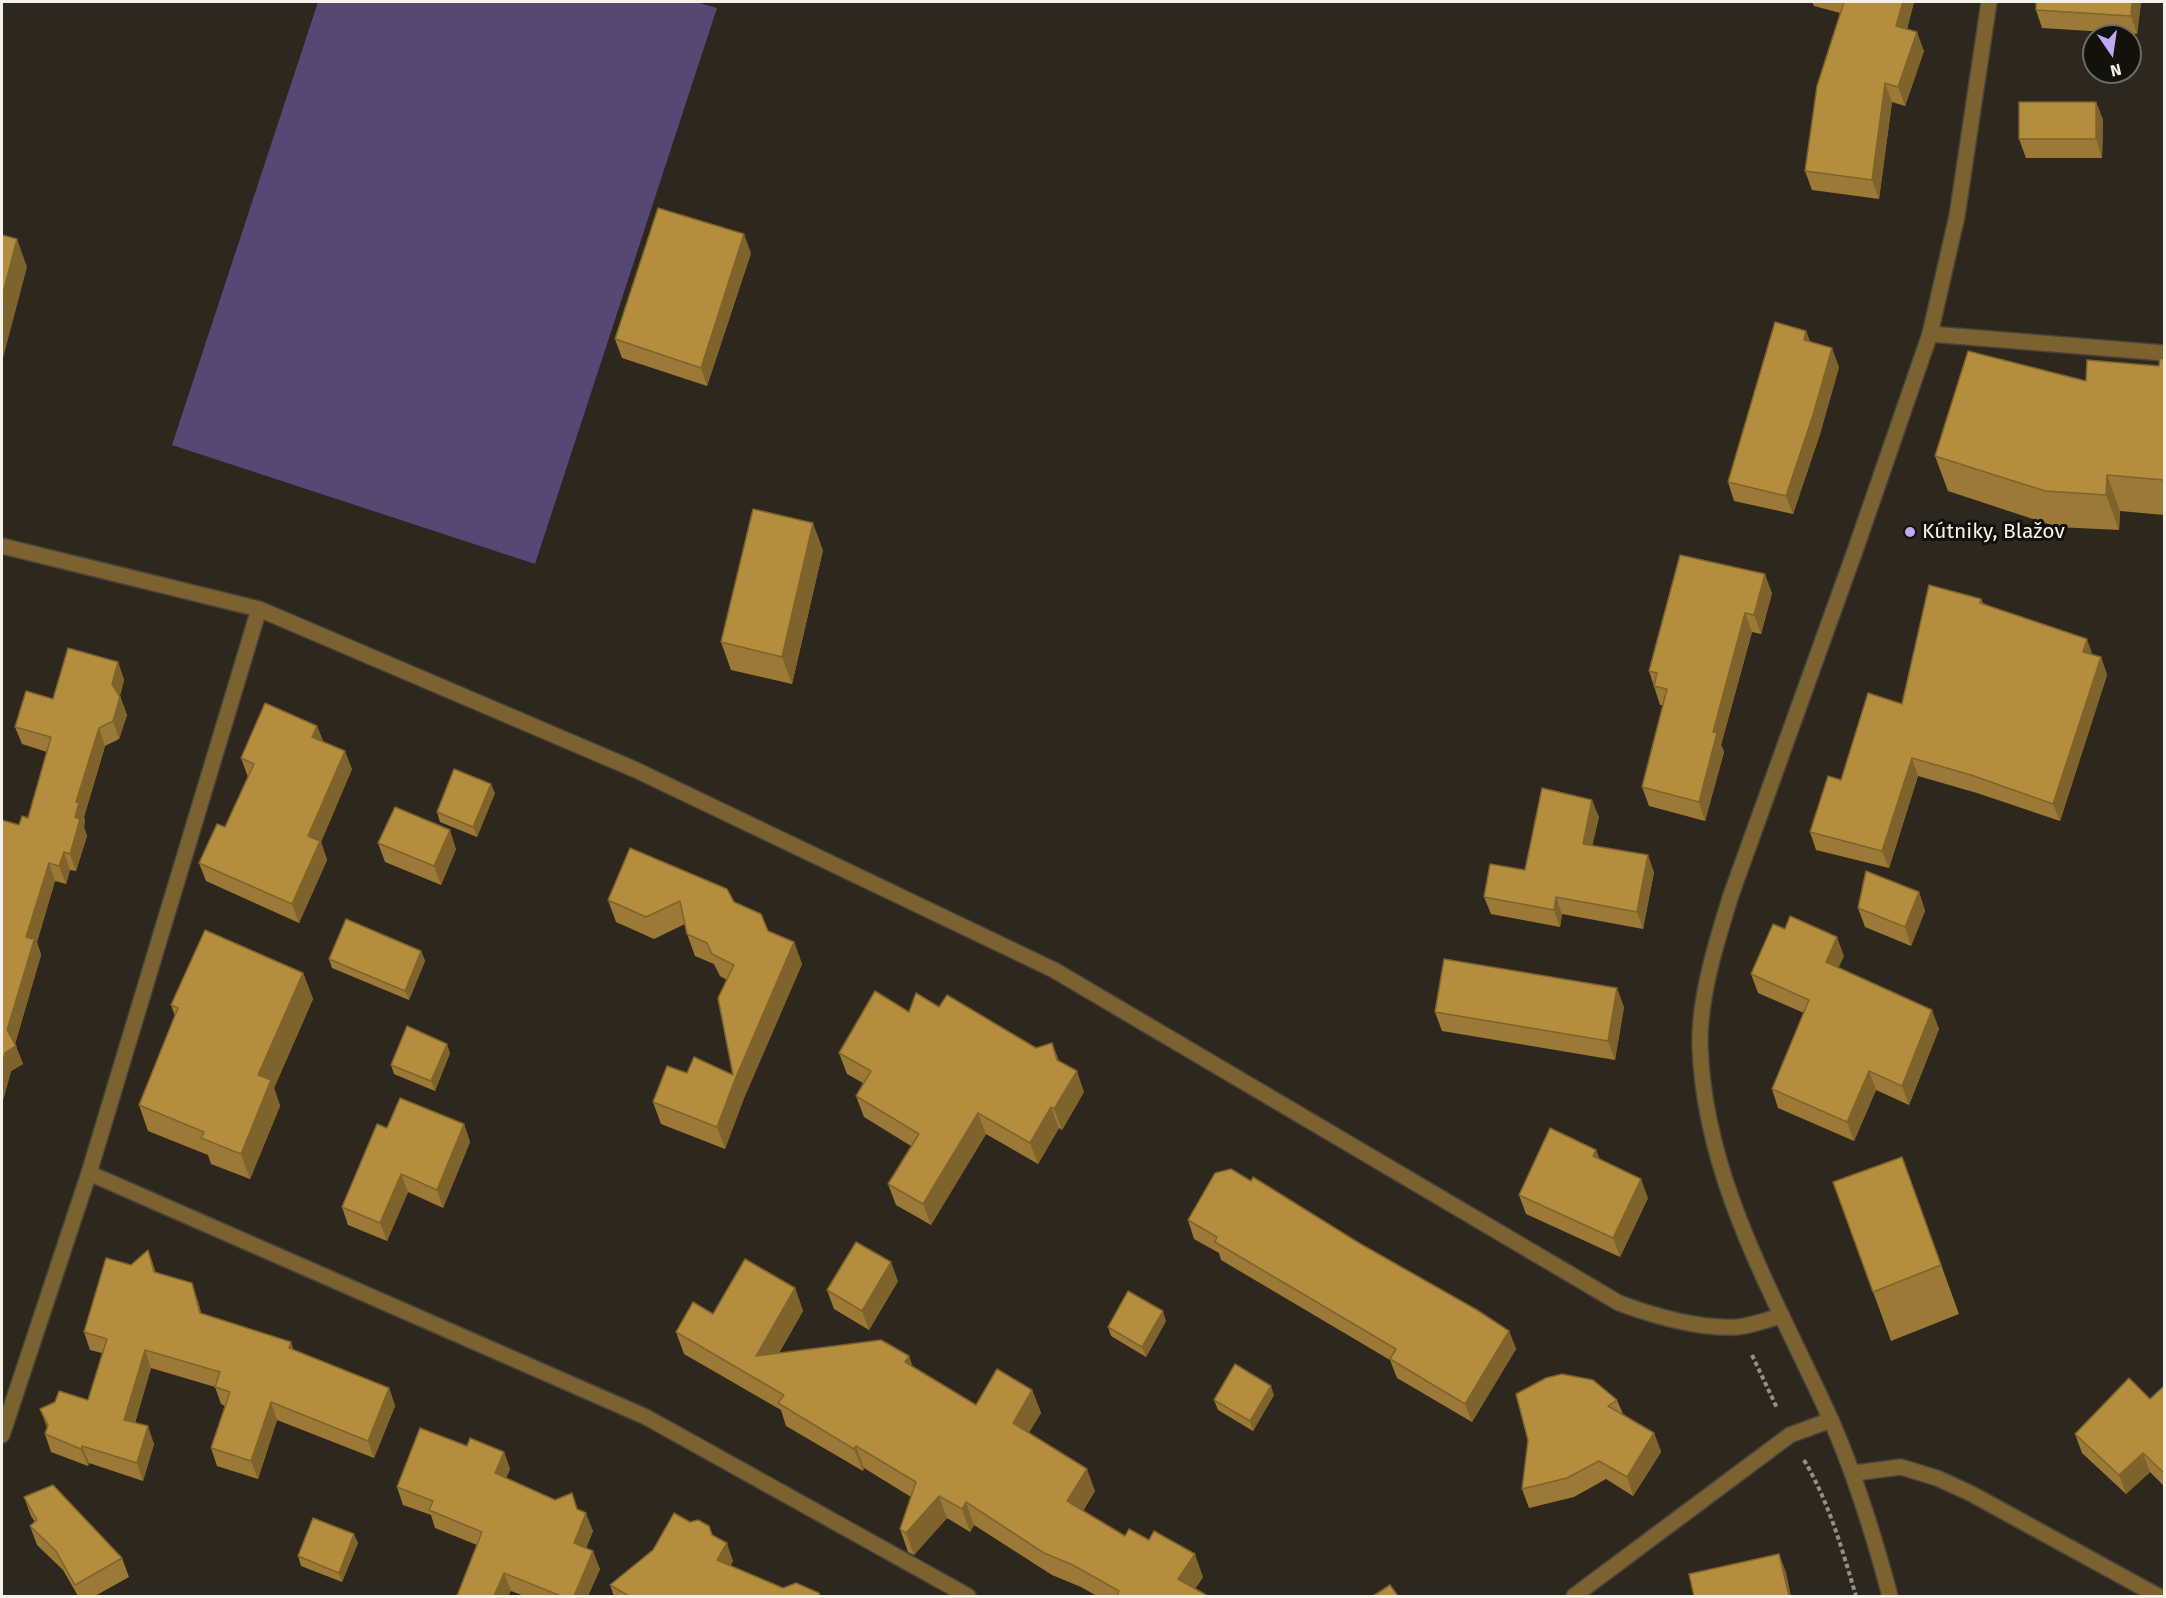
<!DOCTYPE html>
<meta charset="utf-8">
<style>
body{margin:0}
#map{position:relative;width:2166px;height:1598px;overflow:hidden;background:#2d271d;font-family:"Fira Sans",sans-serif}
canvas{display:block}
.frame{position:absolute;inset:0;border:3px solid #f4f1ea;pointer-events:none}
.north{position:absolute;left:2082px;top:24px;width:60px;height:60px;box-sizing:border-box;background:#13110c;border:2px solid #6d6b65;border-radius:50%;rotate:167deg;font-size:16px;font-weight:700;line-height:24px;text-align:center;color:#f4f1ea}
.north::after{content:'';display:block;margin:auto;width:21px;height:27px;background:#c2a8f2;clip-path:polygon(50% 0,100% 100%,50% 72%,0 100%)}
</style>
<div id="map">
<canvas width="2166" height="1598"></canvas>
<div class="frame"></div>
<div class="north">N</div>
</div>
<script>
const g = document.querySelector('canvas').getContext('2d');
g.lineJoin = 'round';
function paint(path, color) {
  g.fillStyle = color;
  g.fill(path, 'evenodd');
}
function strokePath(path, color, width, dash) {
  g.strokeStyle = color;
  g.lineWidth = width;
  g.lineCap = dash ? 'butt' : 'round';
  g.setLineDash(dash || []);
  g.stroke(path);
}
function drawText(font, color, halo, rows, align = 'center') {
  g.font = font + ' "Fira Sans",sans-serif';
  g.lineWidth = 6;
  g.setLineDash([]);
  g.textBaseline = 'middle';
  g.strokeStyle = halo;
  g.fillStyle = color;
  for (const [text, x, y, turn = 0] of rows) {
    g.save();
    g.translate(x, y);
    g.rotate((+turn || 0) * Math.PI / 180);
    g.textAlign = isNaN(turn) ? turn : align;
    if (halo) g.strokeText(text, 0, 0);
    g.fillText(text, 0, 0);
    g.restore();
  }
}
paint(new Path2D(`
 M 318,2 L 696,2 L 717,8 L 535,564 L 172,445 Z`), '#574774');
const minor = new Path2D(`
 M 1930,334 L 2164,353
 M 2,546 L 259,609 L 636,770 L 1054,970 L 1619,1303 C 1654,1316 1699,1329 1737,1327 C 1752,1326 1768,1319 1782,1316
 M 89,1173 L 646,1417 L 968,1596
 M 2,1435 L 89,1173 L 259,609
 M 1854,1473 L 1901,1467 L 1937,1478 L 1970,1493 L 2158,1596
 M 1574,1596 L 1790,1435 L 1831,1420`);
const tertiary = new Path2D(`
 M 1890,1596 C 1874,1536 1856,1477 1831,1420 C 1777,1300 1704,1181 1700,1045 C 1699,997 1717,940 1731,895 L 1856,548 L 1930,334 L 1957,216 L 1989,2`);
strokePath(minor, '#49433a', 18);
strokePath(tertiary, '#49433a', 18);
strokePath(new Path2D(`
 M 1752,1355 L 1777,1408
 M 1804,1460 C 1829,1502 1842,1549 1856,1596`), '#949087', 4, [4.5, 3]);
strokePath(minor, '#7b6230', 15);
strokePath(tertiary, '#7b6230', 15);
paint(new Path2D(`
 M 1812,2 L 1914,2 L 1907,29 L 1924,51 L 1905,106 L 1892,102 L 1879,199 L 1812,190 L 1805,171 L 1840,13 L 1814,6 Z
 M 2141,2 L 2137,34 L 2042,28 L 2036,10 Z
 M 2096,102 L 2103,120 L 2102,158 L 2026,158 L 2019,139 Z
 M 751,253 L 707,386 L 622,358 L 615,339 Z
 M 1806,331 L 1810,342 L 1839,367 L 1820,434 L 1793,514 L 1734,501 L 1728,482 Z
 M 2164,359 L 2164,515 L 2120,511 L 2119,530 L 2057,527 L 1948,491 L 1935,456 L 2086,381 L 2159,366 Z
 M 823,550 L 792,684 L 731,670 L 721,642 Z
 M 1772,593 L 1761,634 L 1752,632 L 1721,745 L 1724,752 L 1705,821 L 1649,806 L 1642,787 L 1663,705 L 1660,705 L 1649,671 Z
 M 1981,599 L 1983,603 L 2093,655 L 2101,657 L 2107,675 L 2060,821 L 1977,793 L 1918,776 L 1889,868 L 1816,850 L 1810,832 L 1841,780 L 1902,704 Z
 M 118,662 L 124,680 L 120,696 L 127,715 L 119,739 L 105,746 L 84,817 L 85,821 L 84,827 L 87,836 L 76,871 L 70,870 L 66,884 L 55,881 L 37,942 L 41,955 L 15,1044 L 23,1064 L 11,1071 L 2,1104 L 2,820 L 19,825 L 28,818 L 47,752 L 22,744 L 15,727 L 53,699 Z
 M 317,726 L 323,741 L 352,769 L 321,842 L 327,860 L 299,923 L 206,881 L 199,863 L 225,827 L 248,777 L 241,758 Z
 M 495,793 L 477,837 L 440,822 L 437,812 Z
 M 1599,817 L 1592,845 L 1654,872 L 1643,929 L 1562,914 L 1560,927 L 1491,914 L 1484,897 L 1525,870 Z
 M 378,843 L 456,849 L 441,885 L 385,862 Z
 M 1919,892 L 1925,911 L 1911,946 L 1865,927 L 1858,908 Z
 M 608,900 L 734,902 L 768,931 L 794,942 L 802,964 L 744,1098 L 725,1149 L 661,1124 L 653,1102 L 687,1073 L 733,1075 L 727,980 L 720,976 L 714,964 L 695,956 L 687,934 L 685,924 L 654,939 L 616,922 Z
 M 421,951 L 425,961 L 409,1000 L 332,968 L 329,959 Z
 M 1844,956 L 1838,968 L 1939,1029 L 1909,1105 L 1876,1090 L 1854,1141 L 1778,1108 L 1772,1089 L 1804,1013 L 1758,993 L 1751,974 Z
 M 303,973 L 313,999 L 274,1088 L 280,1106 L 250,1179 L 211,1164 L 208,1155 L 148,1131 L 139,1105 L 175,1016 L 171,1005 Z
 M 939,1007 L 1036,1048 L 1052,1043 L 1059,1061 L 1084,1092 L 1062,1130 L 1059,1128 L 1038,1164 L 986,1134 L 931,1225 L 896,1205 L 888,1184 L 911,1146 L 864,1117 L 856,1096 L 863,1083 L 847,1074 L 839,1053 L 909,1012 Z
 M 1624,1007 L 1615,1060 L 1442,1031 L 1435,1012 Z
 M 450,1053 L 435,1091 L 394,1074 L 391,1065 Z
 M 464,1124 L 470,1142 L 443,1208 L 408,1192 L 387,1241 L 348,1225 L 342,1207 L 387,1128 Z
 M 1596,1150 L 1600,1160 L 1648,1198 L 1620,1257 L 1526,1214 L 1519,1195 Z
 M 1902,1157 L 1959,1314 L 1891,1341 L 1833,1182 Z
 M 1188,1220 L 1359,1243 L 1509,1331 L 1516,1349 L 1472,1422 L 1397,1378 L 1390,1360 L 1221,1260 L 1219,1253 L 1194,1239 Z
 M 148,1250 L 156,1273 L 198,1301 L 201,1313 L 389,1388 L 395,1406 L 374,1458 L 277,1420 L 258,1479 L 217,1466 L 211,1448 L 225,1406 L 221,1404 L 215,1387 L 151,1368 L 135,1423 L 154,1444 L 143,1481 L 89,1463 L 88,1466 L 51,1452 L 45,1434 L 47,1427 L 40,1409 L 88,1400 L 102,1353 L 90,1350 L 84,1332 L 131,1265 Z
 M 898,1281 L 869,1330 L 834,1309 L 827,1290 Z
 M 795,1288 L 803,1311 L 779,1353 L 909,1356 L 912,1367 L 976,1405 L 1032,1390 L 1041,1413 L 1028,1433 L 1095,1491 L 1083,1511 L 1125,1536 L 1203,1577 L 1195,1589 L 1208,1596 L 1097,1596 L 1081,1587 L 1052,1575 L 974,1525 L 970,1532 L 947,1518 L 914,1555 L 908,1552 L 900,1529 L 911,1497 L 864,1468 L 863,1471 L 786,1426 L 781,1410 L 684,1354 L 676,1332 L 713,1314 Z
 M 1166,1321 L 1146,1357 L 1111,1336 L 1108,1327 Z
 M 2164,1386 L 2164,1486 L 2150,1472 L 2126,1494 L 2082,1453 L 2075,1434 L 2150,1399 Z
 M 1274,1395 L 1253,1431 L 1218,1410 L 1214,1400 Z
 M 1617,1400 L 1623,1414 L 1654,1433 L 1661,1452 L 1633,1496 L 1606,1479 L 1574,1497 L 1529,1508 L 1522,1489 L 1528,1440 Z
 M 467,1446 L 504,1452 L 510,1469 L 506,1478 L 577,1509 L 593,1531 L 586,1548 L 600,1569 L 588,1596 L 524,1596 L 511,1591 L 508,1596 L 457,1596 L 477,1545 L 435,1528 L 431,1515 L 403,1505 L 397,1487 Z
 M 24,1497 L 122,1558 L 129,1577 L 95,1596 L 78,1596 L 63,1570 L 37,1545 L 30,1526 L 35,1522 L 31,1516 Z
 M 712,1535 L 733,1561 L 730,1566 L 783,1588 L 820,1596 L 614,1596 L 610,1585 Z
 M 358,1543 L 342,1582 L 301,1566 L 298,1556 Z`), '#9c7936');
paint(new Path2D(`
 M 1903,2 L 1914,2 L 1903,44 L 1896,26 Z
 M 2132,2 L 2141,2 L 2137,34 L 2131,16 Z
 M 1917,32 L 1924,51 L 1905,106 L 1898,87 Z
 M 1885,83 L 1892,102 L 1879,199 L 1872,180 Z
 M 2096,102 L 2103,120 L 2102,158 L 2096,139 Z
 M 744,234 L 751,253 L 707,386 L 701,368 Z
 M 17,239 L 27,267 L 2,362 L 2,297 Z
 M 1806,331 L 1813,349 L 1804,340 Z
 M 1832,348 L 1839,367 L 1820,434 L 1793,514 L 1786,496 Z
 M 2107,475 L 2120,511 L 2119,530 L 2106,495 Z
 M 813,523 L 823,550 L 792,684 L 782,657 Z
 M 1765,574 L 1772,593 L 1761,634 L 1754,615 Z
 M 1745,613 L 1752,632 L 1721,745 L 1724,752 L 1705,821 L 1699,802 L 1713,732 Z
 M 2087,639 L 2093,656 L 2083,652 Z
 M 2101,657 L 2107,675 L 2060,821 L 2053,804 Z
 M 118,662 L 124,680 L 118,701 L 112,684 Z
 M 120,697 L 127,715 L 119,739 L 113,721 Z
 M 317,726 L 324,745 L 312,737 Z
 M 99,728 L 105,746 L 84,817 L 85,821 L 84,827 L 87,836 L 76,871 L 70,854 L 76,802 Z
 M 345,751 L 352,769 L 321,842 L 327,860 L 299,923 L 292,904 L 308,836 Z
 M 1912,758 L 1918,776 L 1889,868 L 1882,851 Z
 M 491,784 L 495,793 L 477,837 L 473,827 Z
 M 1592,800 L 1599,817 L 1589,861 L 1583,844 Z
 M 450,830 L 456,849 L 441,885 L 434,866 Z
 M 64,852 L 70,870 L 66,884 L 59,866 Z
 M 1648,855 L 1654,872 L 1643,929 L 1637,912 Z
 M 49,863 L 55,881 L 37,942 L 41,955 L 14,1047 L 16,1046 L 23,1064 L 11,1071 L 2,1104 L 2,1065 L 7,1030 L 26,937 Z
 M 1919,892 L 1925,911 L 1911,946 L 1905,927 Z
 M 1556,897 L 1562,914 L 1560,927 L 1554,910 Z
 M 1837,937 L 1844,956 L 1832,981 L 1826,962 Z
 M 794,942 L 802,964 L 744,1098 L 725,1149 L 717,1127 L 736,1077 Z
 M 421,951 L 425,961 L 409,1000 L 405,991 Z
 M 303,973 L 313,999 L 274,1088 L 280,1106 L 250,1179 L 241,1154 L 258,1075 Z
 M 1617,988 L 1624,1007 L 1615,1060 L 1608,1041 Z
 M 1932,1010 L 1939,1029 L 1909,1105 L 1902,1086 Z
 M 447,1044 L 450,1053 L 435,1091 L 431,1081 Z
 M 1077,1071 L 1084,1092 L 1062,1130 L 1054,1109 Z
 M 1869,1071 L 1876,1090 L 1854,1141 L 1847,1122 Z
 M 1051,1107 L 1059,1128 L 1038,1164 L 1030,1143 Z
 M 978,1113 L 986,1134 L 931,1225 L 923,1204 Z
 M 464,1124 L 470,1142 L 443,1208 L 437,1190 Z
 M 1596,1150 L 1603,1169 L 1593,1156 Z
 M 401,1174 L 408,1192 L 387,1241 L 380,1223 Z
 M 1641,1179 L 1648,1198 L 1620,1257 L 1613,1238 Z
 M 148,1250 L 154,1267 L 160,1290 L 154,1272 Z
 M 891,1262 L 898,1281 L 869,1330 L 862,1311 Z
 M 192,1283 L 198,1301 L 206,1330 L 200,1313 Z
 M 795,1288 L 803,1311 L 764,1378 L 756,1356 Z
 M 1163,1311 L 1166,1321 L 1146,1357 L 1142,1347 Z
 M 1509,1331 L 1516,1349 L 1472,1422 L 1465,1404 Z
 M 291,1342 L 297,1360 L 289,1348 Z
 M 145,1350 L 151,1368 L 131,1437 L 124,1420 Z
 M 909,1356 L 917,1378 L 905,1362 Z
 M 1271,1386 L 1274,1395 L 1253,1431 L 1250,1421 Z
 M 389,1388 L 395,1406 L 374,1458 L 368,1441 Z
 M 1032,1390 L 1041,1413 L 1021,1446 L 1013,1423 Z
 M 271,1402 L 277,1420 L 258,1479 L 251,1461 Z
 M 148,1426 L 154,1444 L 143,1481 L 137,1463 Z
 M 1654,1433 L 1661,1452 L 1633,1496 L 1627,1477 Z
 M 82,1446 L 89,1463 L 88,1466 L 81,1449 Z
 M 856,1446 L 864,1468 L 863,1471 L 854,1449 Z
 M 504,1452 L 510,1469 L 501,1491 L 495,1473 Z
 M 2143,1453 L 2150,1472 L 2126,1494 L 2119,1475 Z
 M 1087,1469 L 1095,1491 L 1075,1523 L 1067,1501 Z
 M 939,1496 L 947,1518 L 914,1555 L 906,1533 Z
 M 966,1502 L 974,1525 L 970,1532 L 962,1509 Z
 M 586,1513 L 593,1531 L 581,1561 L 574,1543 Z
 M 354,1534 L 358,1543 L 342,1582 L 339,1573 Z
 M 727,1543 L 733,1561 L 723,1578 L 717,1560 Z
 M 593,1551 L 600,1569 L 588,1596 L 574,1596 Z
 M 1195,1554 L 1203,1577 L 1190,1596 L 1178,1579 Z
 M 1779,1554 L 1786,1572 L 1791,1596 L 1789,1596 Z
 M 504,1573 L 511,1591 L 508,1596 L 494,1596 Z`), '#7f632c');
const building = new Path2D(`
 M 1844,2 L 1903,2 L 1896,26 L 1917,32 L 1898,87 L 1885,83 L 1872,180 L 1805,171 L 1817,86 Z
 M 2036,2 L 2132,2 L 2131,16 L 2036,10 Z
 M 2019,102 L 2096,102 L 2096,139 L 2019,139 Z
 M 658,208 L 744,234 L 701,368 L 615,339 Z
 M 2,235 L 17,239 L 2,297 Z
 M 1775,322 L 1806,331 L 1804,340 L 1832,348 L 1813,415 L 1786,496 L 1728,482 Z
 M 1968,351 L 2086,381 L 2087,360 L 2159,366 L 2160,358 L 2164,359 L 2164,480 L 2107,475 L 2106,495 L 2045,491 L 1935,456 Z
 M 753,509 L 813,523 L 782,657 L 721,642 Z
 M 1680,555 L 1765,574 L 1754,615 L 1745,613 L 1713,732 L 1717,733 L 1699,802 L 1642,787 L 1667,689 L 1654,686 L 1657,673 L 1649,671 Z
 M 1929,585 L 1981,599 L 1980,603 L 2087,639 L 2083,652 L 2101,657 L 2053,804 L 1971,775 L 1912,758 L 1882,851 L 1810,832 L 1828,776 L 1841,780 L 1868,693 L 1902,704 Z
 M 68,648 L 118,662 L 112,684 L 120,697 L 113,721 L 99,728 L 76,802 L 79,803 L 75,817 L 80,819 L 70,854 L 64,852 L 59,866 L 49,863 L 26,937 L 32,939 L 35,937 L 7,1030 L 16,1046 L 5,1053 L 2,1065 L 2,820 L 19,825 L 22,816 L 28,818 L 51,737 L 15,727 L 26,691 L 53,699 Z
 M 265,703 L 317,726 L 312,737 L 345,751 L 308,836 L 320,841 L 292,904 L 199,863 L 217,824 L 225,827 L 254,764 L 241,758 Z
 M 454,769 L 491,784 L 473,827 L 437,812 Z
 M 1542,788 L 1592,800 L 1583,844 L 1648,855 L 1637,912 L 1556,897 L 1554,910 L 1484,897 L 1490,864 L 1525,870 Z
 M 395,807 L 450,830 L 434,866 L 378,843 Z
 M 630,848 L 727,889 L 734,902 L 761,914 L 768,931 L 794,942 L 736,1077 L 717,1127 L 653,1102 L 667,1066 L 687,1073 L 694,1057 L 733,1075 L 718,998 L 734,965 L 712,954 L 707,943 L 687,934 L 680,901 L 646,917 L 608,900 Z
 M 1866,871 L 1919,892 L 1905,927 L 1858,908 Z
 M 1790,916 L 1837,937 L 1826,962 L 1932,1010 L 1902,1086 L 1869,1071 L 1847,1122 L 1772,1089 L 1809,1000 L 1751,974 L 1773,924 L 1785,929 Z
 M 346,919 L 421,951 L 405,991 L 329,959 Z
 M 205,930 L 303,973 L 258,1075 L 271,1080 L 241,1154 L 201,1138 L 204,1132 L 139,1105 L 178,1008 L 171,1005 Z
 M 1444,959 L 1617,988 L 1608,1041 L 1435,1012 Z
 M 875,991 L 909,1012 L 916,993 L 939,1007 L 947,995 L 1036,1048 L 1052,1043 L 1057,1060 L 1077,1071 L 1054,1109 L 1051,1107 L 1030,1143 L 978,1113 L 923,1204 L 888,1184 L 919,1134 L 856,1096 L 871,1071 L 839,1053 Z
 M 407,1026 L 447,1044 L 431,1081 L 391,1065 Z
 M 400,1098 L 464,1124 L 437,1190 L 401,1174 L 380,1223 L 342,1207 L 377,1124 L 387,1128 Z
 M 1550,1128 L 1596,1150 L 1593,1156 L 1641,1179 L 1613,1238 L 1519,1195 Z
 M 1902,1157 L 1941,1265 L 1873,1292 L 1833,1182 Z
 M 1231,1169 L 1251,1181 L 1253,1177 L 1359,1243 L 1477,1310 L 1509,1331 L 1465,1404 L 1390,1359 L 1396,1349 L 1215,1242 L 1217,1237 L 1188,1220 L 1215,1173 Z
 M 856,1242 L 891,1262 L 862,1311 L 827,1290 Z
 M 148,1250 L 154,1272 L 192,1283 L 200,1313 L 291,1342 L 289,1348 L 389,1388 L 368,1441 L 271,1402 L 251,1461 L 211,1448 L 230,1392 L 215,1387 L 220,1372 L 145,1350 L 124,1420 L 148,1426 L 137,1463 L 82,1446 L 81,1449 L 45,1434 L 48,1425 L 40,1409 L 55,1402 L 59,1391 L 88,1400 L 107,1339 L 84,1332 L 106,1258 L 131,1265 Z
 M 745,1259 L 795,1288 L 756,1356 L 881,1340 L 909,1356 L 905,1362 L 976,1405 L 997,1369 L 1032,1390 L 1013,1423 L 1087,1469 L 1067,1501 L 1125,1536 L 1129,1529 L 1149,1540 L 1154,1531 L 1195,1554 L 1178,1579 L 1208,1596 L 1117,1596 L 1119,1591 L 1073,1565 L 1044,1553 L 966,1502 L 962,1509 L 939,1496 L 906,1533 L 900,1529 L 916,1482 L 856,1446 L 854,1449 L 778,1403 L 784,1395 L 676,1332 L 693,1302 L 713,1314 Z
 M 1128,1291 L 1163,1311 L 1142,1347 L 1108,1327 Z
 M 1235,1364 L 1271,1386 L 1250,1421 L 1214,1400 Z
 M 1562,1374 L 1593,1380 L 1617,1400 L 1608,1406 L 1654,1433 L 1627,1477 L 1599,1461 L 1567,1478 L 1522,1489 L 1528,1440 L 1516,1394 L 1546,1378 Z
 M 2129,1378 L 2150,1399 L 2164,1386 L 2164,1473 L 2143,1453 L 2119,1475 L 2075,1434 Z
 M 420,1428 L 467,1446 L 470,1438 L 504,1452 L 495,1473 L 555,1500 L 572,1493 L 577,1509 L 586,1513 L 574,1543 L 593,1551 L 574,1596 L 561,1596 L 504,1573 L 494,1596 L 457,1596 L 482,1532 L 429,1510 L 433,1501 L 397,1487 Z
 M 53,1485 L 122,1558 L 75,1585 L 56,1551 L 30,1526 L 37,1520 L 24,1497 Z
 M 674,1513 L 690,1522 L 698,1520 L 709,1526 L 712,1535 L 727,1543 L 717,1560 L 783,1588 L 796,1583 L 819,1593 L 820,1596 L 629,1596 L 610,1585 L 653,1550 Z
 M 313,1518 L 354,1534 L 339,1573 L 298,1556 Z
 M 1779,1554 L 1789,1596 L 1694,1596 L 1689,1574 Z
 M 1390,1585 L 1398,1596 L 1373,1596 Z`);
paint(building, '#b58d3f');
strokePath(building, '#7f632c', 1.5);
for (const [x, y, r, color] of [
 [1910,532,6,"#c2a8f2"]
]) {
  const dot = new Path2D();
  dot.arc(x, y, r, 0, 2 * Math.PI);
  g.fillStyle = color;
  g.fill(dot);
  strokePath(dot, '#13110c', 2);
}
drawText('21px', '#f4f1ea', '#13110c', [
 ["Kútniky, Blažov",1922,532]
], 'left');
</script>
